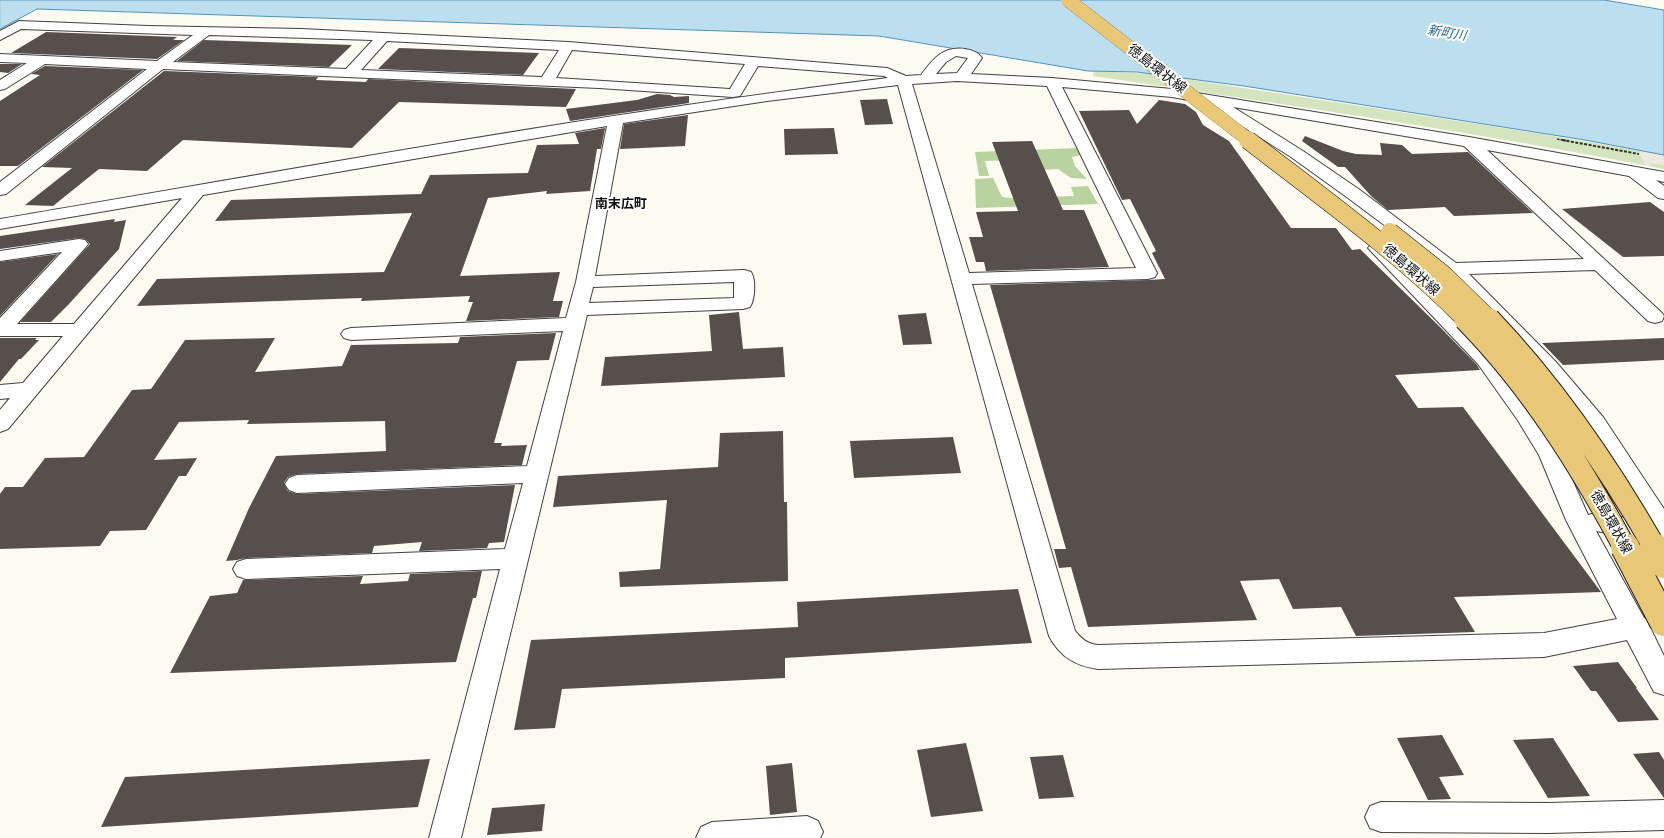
<!DOCTYPE html>
<meta charset="utf-8">
<style>
body{margin:0}
canvas{display:block;background:#fdfaf1}
</style>
<canvas width="1664" height="838"></canvas>
<script>
const g = document.querySelector('canvas').getContext('2d');
g.lineJoin = 'round';
function paint(path, color) {
  g.fillStyle = color;
  g.fill(path, 'evenodd');
}
function strokePath(path, color, width, dash) {
  g.strokeStyle = color;
  g.lineWidth = width;
  g.lineCap = dash ? 'butt' : 'round';
  g.setLineDash(dash || []);
  g.stroke(path);
}
function drawText(font, color, halo, rows, align = 'center') {
  g.font = font + ' "Crimson Pro","Noto Sans JP",serif';
  g.lineWidth = 4;
  g.setLineDash([]);
  g.textBaseline = 'middle';
  g.strokeStyle = halo;
  g.fillStyle = color;
  for (const [text, x, y, turn = 0] of rows) {
    g.save();
    g.translate(x, y);
    g.rotate((+turn || 0) * Math.PI / 180);
    g.textAlign = isNaN(turn) ? turn : align;
    if (halo) g.strokeText(text, 0, 0);
    g.fillText(text, 0, 0);
    g.restore();
  }
}
paint(new Path2D(`
 M 1094,71 L 1153,74 L 1542,134 L 1664,155 L 1664,169 C 1475,132 1284,104 1093,76 Z`), '#d4e4be');
paint(new Path2D(`
 M 1077,148 L 1081,155 L 1072,157 L 1075,166 L 1087,179 L 1071,178 L 1058,169 L 1024,171 L 1017,160 L 985,161 L 989,176 L 979,176 L 975,152 Z
 M 993,178 L 1002,197 L 1010,198 L 1074,196 L 1071,187 L 1088,186 L 1098,204 L 976,208 L 975,179 Z`), '#b9d3a0');
paint(new Path2D(`
 M 1639,151 L 1664,155 L 1664,165 L 1650,163 L 1651,166 L 1645,165 Z`), '#ede9e0');
const water = new Path2D(`
 M 0,0 L 1604,0 L 1664,10 L 1664,155 L 1585,140 L 1244,86 L 1137,72 L 1088,71 L 879,36 L 37,9 L 0,29 Z`);
paint(water, '#bcdeef');
strokePath(water, '#4c95bd', 1);
paint(new Path2D(`
 M 46,32 L 177,37 L 173,40 L 184,40 L 157,59 L 11,53 Z
 M 204,40 L 352,45 L 329,67 L 177,61 Z
 M 399,48 L 539,53 L 523,75 L 378,69 Z
 M 0,64 L 22,64 L 8,73 L 0,72 Z
 M 45,66 L 143,70 L 18,166 L 0,166 L 0,101 L 40,75 L 31,74 Z
 M 164,71 L 318,77 L 316,80 L 366,82 L 368,79 L 576,89 L 566,107 L 399,102 L 352,148 L 183,140 L 147,171 L 99,169 L 53,206 L 25,205 L 72,168 L 42,167 Z
 M 657,94 L 670,95 L 674,97 L 689,96 L 689,103 L 570,121 L 566,109 L 637,100 Z
 M 887,99 L 893,124 L 865,125 L 860,100 Z
 M 1159,100 L 1185,104 L 1196,112 L 1203,125 L 1229,141 L 1291,228 L 1336,228 L 1352,250 L 1360,249 L 1441,328 L 1477,365 L 1480,370 L 1395,375 L 1418,408 L 1463,407 L 1601,592 L 1454,597 L 1475,632 L 1356,636 L 1341,607 L 1293,609 L 1279,579 L 1240,581 L 1257,620 L 1088,627 L 1071,567 L 1059,568 L 1054,549 L 1066,549 L 990,285 L 1148,280 L 1165,279 L 1152,253 L 1156,251 L 1130,199 L 1122,200 L 1079,111 L 1129,110 L 1137,124 Z
 M 688,115 L 685,146 L 620,149 L 624,124 Z
 M 605,128 L 601,149 L 597,149 L 590,191 L 546,194 L 547,191 L 488,198 L 460,276 L 560,272 L 553,301 L 563,301 L 559,317 L 466,321 L 473,302 L 468,302 L 470,296 L 361,301 L 362,298 L 137,306 L 157,279 L 384,272 L 412,213 L 215,221 L 231,200 L 421,194 L 430,175 L 528,173 L 537,145 L 579,144 L 575,133 Z
 M 834,128 L 838,154 L 785,155 L 784,129 Z
 M 1305,136 L 1343,151 L 1356,154 L 1382,155 L 1380,143 L 1402,145 L 1412,154 L 1468,152 L 1533,213 L 1454,216 L 1445,207 L 1388,210 L 1371,196 L 1345,167 L 1338,167 L 1302,141 Z
 M 1032,141 L 1063,210 L 1084,210 L 1109,267 L 986,271 L 984,262 L 976,262 L 969,237 L 983,237 L 976,212 L 1018,211 L 992,142 Z
 M 1650,202 L 1664,212 L 1664,256 L 1623,257 L 1562,209 Z
 M 115,219 L 114,222 L 126,220 L 119,249 L 68,305 L 51,322 L 20,322 L 90,244 L 85,239 L 79,238 L 0,249 L 0,236 Z
 M 58,254 L 0,316 L 0,262 Z
 M 739,312 L 743,349 L 783,347 L 785,377 L 601,386 L 605,357 L 712,351 L 709,315 Z
 M 926,313 L 932,344 L 903,345 L 898,315 Z
 M 556,333 L 549,360 L 517,361 L 494,443 L 502,443 L 501,446 L 527,445 L 522,465 L 297,474 L 288,477 L 284,483 L 288,491 L 297,494 L 515,485 L 504,542 L 489,543 L 487,548 L 419,551 L 422,542 L 374,546 L 372,553 L 246,558 L 237,560 L 226,561 L 249,508 L 276,456 L 386,451 L 385,421 L 247,424 L 249,420 L 179,422 L 154,460 L 197,458 L 186,476 L 179,476 L 146,530 L 110,531 L 100,546 L 0,549 L 0,494 L 5,487 L 23,487 L 45,458 L 84,457 L 132,390 L 151,389 L 185,340 L 275,338 L 255,372 L 342,366 L 351,345 L 458,343 L 460,337 Z
 M 0,338 L 37,338 L 35,340 L 39,340 L 21,359 L 19,359 L 0,382 Z
 M 1664,338 L 1664,360 L 1563,365 L 1542,343 Z
 M 783,431 L 784,502 L 787,502 L 788,581 L 620,587 L 619,572 L 660,569 L 667,500 L 553,507 L 558,476 L 718,467 L 720,433 Z
 M 953,437 L 961,473 L 854,478 L 850,441 Z
 M 482,571 L 476,598 L 473,598 L 456,662 L 170,673 L 210,596 L 237,593 L 243,580 L 363,576 L 360,584 L 408,581 L 410,574 Z
 M 1018,589 L 1032,643 L 785,658 L 785,678 L 562,689 L 555,728 L 514,730 L 531,640 L 798,627 L 797,602 Z
 M 1618,662 L 1637,688 L 1636,688 L 1659,720 L 1618,722 L 1596,691 L 1591,691 L 1573,666 Z
 M 1442,735 L 1464,775 L 1439,777 L 1451,799 L 1428,800 L 1397,738 Z
 M 1553,738 L 1590,796 L 1548,798 L 1513,740 Z
 M 966,743 L 983,811 L 931,817 L 917,750 Z
 M 1659,752 L 1664,760 L 1664,798 L 1633,754 Z
 M 1063,755 L 1074,797 L 1039,799 L 1030,757 Z
 M 430,759 L 418,807 L 101,827 L 125,777 Z
 M 792,763 L 797,812 L 770,815 L 766,766 Z
 M 545,804 L 542,831 L 487,835 L 492,808 Z`), '#564f4c');
const minor = new Path2D(`
 M 19,21 L 148,26 L 301,29 L 568,42 L 887,68 L 906,76 L 921,75 C 933,59 943,46 965,49 C 972,50 978,52 982,58 L 971,74 L 1052,78 L 1172,89 L 1469,137 L 1664,172 L 1664,182 L 1656,180 L 1664,186 L 1664,199 L 1658,198 L 1629,176 L 1487,150 L 1662,313 L 1664,316 L 1662,321 L 1655,323 L 1648,321 L 1595,270 L 1469,274 L 1556,362 L 1603,417 L 1664,509 L 1664,541 L 1661,542 L 1596,531 L 1644,618 L 1646,619 L 1664,656 L 1664,695 L 1654,692 L 1627,640 L 1544,657 L 1098,669 C 1076,666 1060,657 1049,636 L 898,85 L 767,101 L 623,123 L 595,276 L 744,270 L 751,272 C 756,279 755,300 750,307 L 743,309 L 587,315 L 461,838 L 429,838 L 500,569 L 246,579 L 237,576 L 233,569 L 237,562 L 246,559 L 505,549 L 523,483 L 297,493 L 289,490 L 285,484 L 289,478 L 297,475 L 527,466 L 563,331 L 351,340 L 344,338 L 341,334 L 344,330 L 351,328 L 566,318 L 576,282 L 607,126 L 203,195 L 8,429 L 0,432 L 0,410 L 10,398 L 0,399 L 0,385 L 23,383 L 63,336 L 0,336 L 0,318 L 62,252 L 0,261 L 0,251 L 79,239 L 85,240 L 88,244 L 85,248 L 17,324 L 74,324 L 182,198 L 0,229 L 0,219 C 296,169 591,114 888,78 L 884,76 L 758,66 L 740,96 L 733,97 L 599,88 L 163,69 L 6,194 L 0,195 L 0,182 L 147,69 L 45,64 L 5,89 L 0,90 L 0,80 L 27,63 L 0,62 L 0,54 L 157,61 L 193,35 L 21,29 L 0,40 L 0,31 ZM 209,35 L 373,40 L 346,69 L 173,62 ZM 387,41 L 559,50 L 542,77 L 361,70 ZM 572,50 L 745,64 L 730,89 L 556,78 ZM 956,56 L 968,58 L 957,73 L 936,74 L 946,62 ZM 957,81 L 1047,86 L 1136,268 L 969,273 L 912,84 ZM 1062,87 L 1172,97 L 1210,104 L 1212,107 L 1291,157 L 1348,198 L 1423,254 L 1458,284 L 1542,372 L 1587,427 L 1646,521 L 1596,513 L 1588,515 L 1558,448 L 1533,409 L 1492,354 L 1383,244 L 1377,243 L 1371,244 L 1368,248 L 1478,364 L 1517,419 L 1539,455 L 1566,520 L 1617,619 L 1544,633 L 1098,645 C 1087,644 1082,639 1075,631 L 972,284 L 1148,279 L 1155,277 L 1157,273 ZM 1233,107 L 1464,146 L 1584,259 L 1456,263 L 1360,190 L 1303,151 ZM 734,282 L 734,298 L 589,303 L 593,287 Z
 M 1664,800 L 1664,830 L 1548,833 L 1381,832 L 1370,828 L 1365,817 L 1370,806 L 1381,802 L 1548,803 Z
 M 807,816 L 818,821 L 823,832 L 820,838 L 696,838 L 701,827 L 712,822 Z`);
strokePath(minor, '#414141', 2);
strokePath(new Path2D(`
 M 1557,139 L 1568,141`), '#303030', 1.5, [2.5, 1]);
strokePath(new Path2D(`
 M 1562,140 L 1639,154`), '#303030', 2, [3, 1.5]);
paint(minor, '#fff');
const majorBridgeFar3 = new Path2D(`
 M 1068,0 L 1250,141`);
const majorBridgeFar2 = new Path2D(`
 M 1248,140 C 1323,198 1400,253 1466,320
 M 1390,232 L 1444,275 L 1490,320`);
const majorBridgeFar1 = new Path2D(`
 M 1465,319 C 1531,386 1580,465 1625,548
 M 1489,319 C 1555,388 1608,466 1655,548`);
const majorBridge = new Path2D(`
 M 1625,547 L 1664,622
 M 1654,547 L 1664,564`);
strokePath(majorBridgeFar3, '#1f1f1f', 14, []);
strokePath(majorBridgeFar2, '#1f1f1f', 19, []);
strokePath(majorBridgeFar1, '#1f1f1f', 24, []);
strokePath(majorBridge, '#1f1f1f', 30, []);
strokePath(majorBridgeFar3, '#e8c777', 14);
strokePath(majorBridgeFar2, '#e8c777', 18);
strokePath(majorBridgeFar1, '#e8c777', 22);
strokePath(majorBridge, '#e8c777', 28);
drawText('italic 13px', '#266891', '#fff', [
 ["新町川",1447,33,9]
]);
drawText('bold 13px', '#0e0e0e', '#fff', [
 ["南末広町",621,204]
]);
drawText('14px', '#0e0e0e', '#fff', [
 ["徳島環状線",1157,69,38],
 ["徳島環状線",1411,270,41],
 ["徳島環状線",1611,522,61]
]);
</script>
